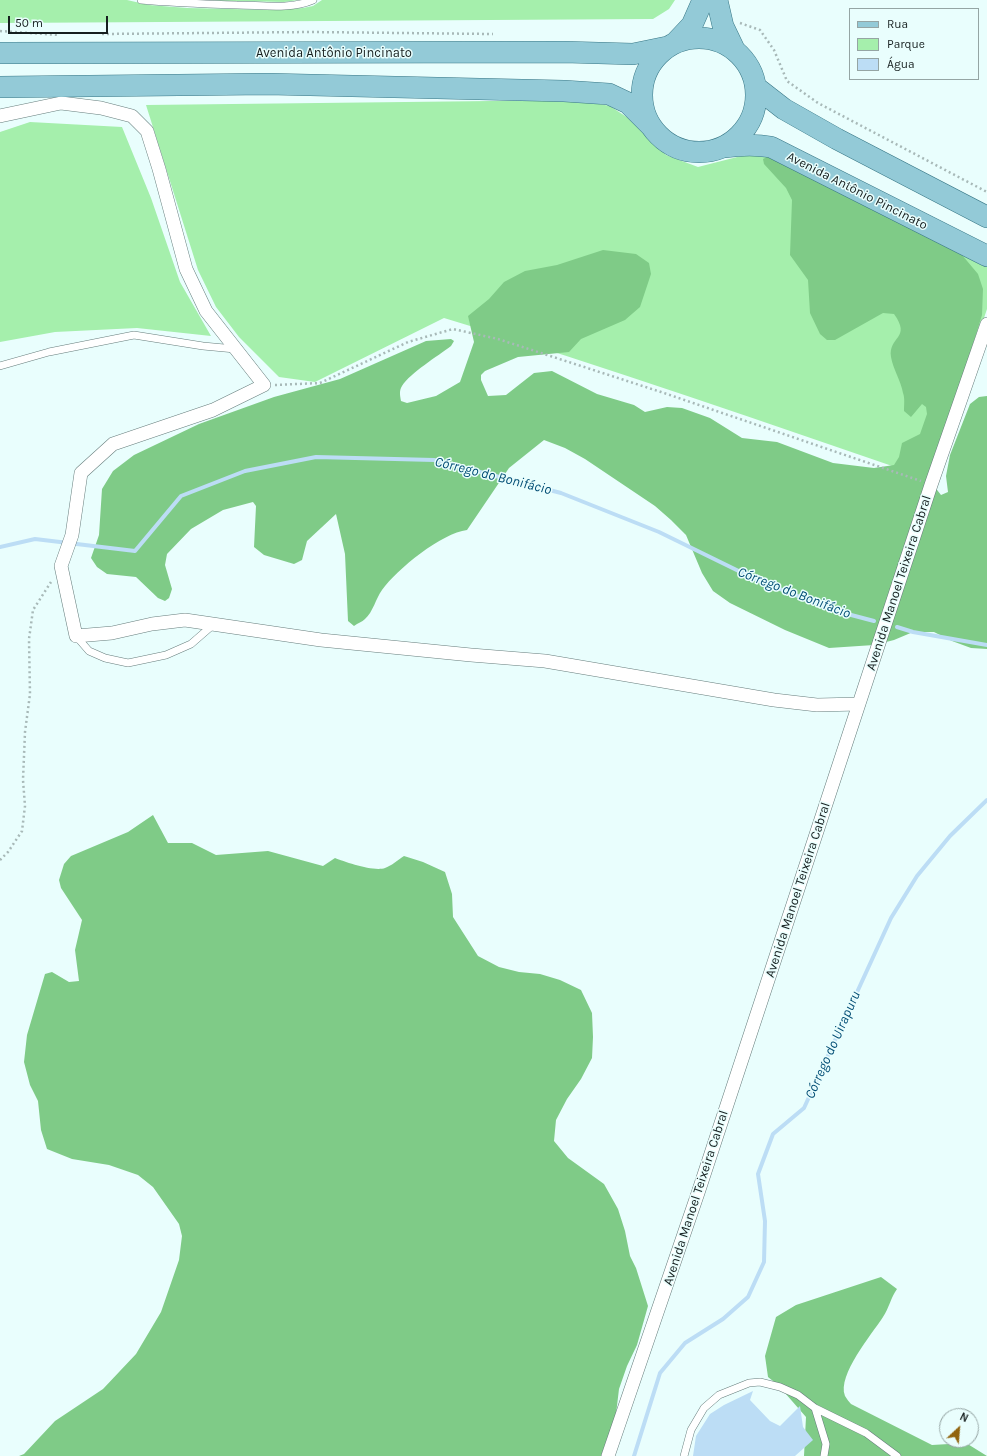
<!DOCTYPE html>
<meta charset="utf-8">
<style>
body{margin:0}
#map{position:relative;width:987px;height:1456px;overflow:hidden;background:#e9fefd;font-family:Karla,sans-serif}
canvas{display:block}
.legend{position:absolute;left:849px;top:8px;width:130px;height:72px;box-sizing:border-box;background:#e9fefd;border:1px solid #95a5a4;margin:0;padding:5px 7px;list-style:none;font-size:12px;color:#161f1f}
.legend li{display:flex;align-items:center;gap:8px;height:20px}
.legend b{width:20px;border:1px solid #95a5a4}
.north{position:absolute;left:939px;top:1408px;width:40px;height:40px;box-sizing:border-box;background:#e9fefd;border:1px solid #95a5a4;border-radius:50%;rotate:26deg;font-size:11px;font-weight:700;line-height:16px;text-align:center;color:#161f1f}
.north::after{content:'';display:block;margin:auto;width:14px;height:18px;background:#91640e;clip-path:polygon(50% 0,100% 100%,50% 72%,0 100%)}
.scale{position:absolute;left:8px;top:16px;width:100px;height:18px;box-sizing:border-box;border:2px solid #161f1f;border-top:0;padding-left:5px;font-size:12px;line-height:14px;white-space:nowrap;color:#161f1f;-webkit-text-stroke:3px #e9fefd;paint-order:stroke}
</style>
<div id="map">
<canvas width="987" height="1456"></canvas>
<ul class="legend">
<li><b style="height:5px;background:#93cad7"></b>Rua</li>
<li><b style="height:11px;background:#a5efac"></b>Parque</li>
<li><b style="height:11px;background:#bcddf5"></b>Água</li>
</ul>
<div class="north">N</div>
<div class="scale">50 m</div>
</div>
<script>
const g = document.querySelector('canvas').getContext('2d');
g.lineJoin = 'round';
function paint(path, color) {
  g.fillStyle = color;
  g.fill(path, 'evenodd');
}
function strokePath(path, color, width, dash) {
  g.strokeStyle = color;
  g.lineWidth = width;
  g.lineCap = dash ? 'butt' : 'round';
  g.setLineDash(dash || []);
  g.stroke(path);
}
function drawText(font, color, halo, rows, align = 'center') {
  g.font = font + ' Karla,sans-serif';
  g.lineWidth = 3;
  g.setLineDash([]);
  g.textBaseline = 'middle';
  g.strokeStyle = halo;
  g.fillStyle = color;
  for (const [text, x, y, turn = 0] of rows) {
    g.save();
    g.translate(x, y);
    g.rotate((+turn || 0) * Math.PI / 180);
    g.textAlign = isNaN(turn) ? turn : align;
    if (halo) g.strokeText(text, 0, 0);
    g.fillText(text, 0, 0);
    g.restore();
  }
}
paint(new Path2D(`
 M 0,0 L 127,0 L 149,5 L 187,8 L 276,10 L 303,8 L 313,6 L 322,0 L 675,0 L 669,9 L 653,19 L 0,23 Z
 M 186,0 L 299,0 L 284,2 Z
 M 578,100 L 610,106 L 637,124 L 666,155 L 698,167 L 745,155 L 781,155 L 987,261 L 987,309 L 930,479 C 769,424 608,367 444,318 L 315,382 L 279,377 L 239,337 L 216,307 L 198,270 L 146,105 Z
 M 30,122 L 122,127 L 151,198 L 180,282 L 211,336 L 137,328 L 55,332 L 0,342 L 0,132 Z`), '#a5efac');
paint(new Path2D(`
 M 767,157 L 791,161 L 957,249 L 978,274 L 983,289 L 982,315 L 934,470 L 934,486 L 941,495 L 948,492 L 946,476 L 950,455 L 970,404 L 979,397 L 987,396 L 987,649 L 971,648 L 952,641 L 934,632 L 913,632 L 894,640 L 874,645 L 829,648 L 785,630 L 730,603 L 713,591 L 702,573 L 686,535 L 671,520 L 655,506 L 585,459 L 565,448 L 544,440 L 509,468 L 467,530 C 442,533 397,569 382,590 C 376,598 373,612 365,619 C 362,622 358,623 354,626 L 348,621 L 345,554 L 336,514 L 307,541 L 302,560 L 294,564 L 264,555 L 254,547 L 256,506 L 253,502 L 223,510 L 191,529 L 167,554 L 165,565 L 172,589 L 169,598 L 165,601 L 158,598 L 136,577 L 107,574 L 97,567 L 91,558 L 99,535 L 102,489 L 113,471 L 134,455 L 199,424 L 274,397 L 340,379 L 426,341 L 451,339 L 454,341 L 451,346 C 438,356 410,373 402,386 C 399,391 400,395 401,401 L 407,403 L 436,396 L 460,382 L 474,342 L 468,316 L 489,299 L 504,282 L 525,271 L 557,265 L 603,250 L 636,254 L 649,263 L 651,274 L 640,307 L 625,320 L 581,339 L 569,352 L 518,357 L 485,371 L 481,375 L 481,380 L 488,396 L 506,395 L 534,373 L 552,371 L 597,394 L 634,405 L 645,412 L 667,407 L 682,408 L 710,418 L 742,438 L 777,442 L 833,463 L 874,468 L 894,465 L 899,457 L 902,443 L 920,434 L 927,414 L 926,407 L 922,404 L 911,417 L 904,411 C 904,405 905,398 903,393 C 901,381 893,369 891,357 C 888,336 912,339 894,314 L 883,313 L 835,340 L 827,340 L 820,334 L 810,313 L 808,280 L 790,255 L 792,200 L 786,188 L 764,164 L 763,159 Z
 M 153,815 L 168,843 L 192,843 L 216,855 L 268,851 L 323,866 L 335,858 C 345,862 374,872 385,868 C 391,866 398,860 404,856 L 423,862 L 445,872 L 452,894 L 453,917 L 478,956 L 499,967 L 519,972 L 540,974 L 560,980 L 581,990 L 592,1013 L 593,1037 L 592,1058 L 581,1079 L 567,1099 L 556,1120 L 554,1141 L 568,1158 L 604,1184 L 618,1209 L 625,1231 L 630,1256 L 636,1268 L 648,1306 L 637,1345 L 627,1366 L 619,1389 L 616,1414 L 601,1456 L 19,1456 L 24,1454 L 55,1421 L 103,1389 L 136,1354 L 161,1312 L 179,1260 L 182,1236 L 179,1224 L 153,1187 L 138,1175 L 109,1165 L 72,1159 L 47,1149 L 41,1130 L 38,1101 L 30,1085 L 24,1062 L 27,1035 L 45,974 L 52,972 L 69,982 L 79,981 L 75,950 L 82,920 L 61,888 L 59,880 L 64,864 L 71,856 L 128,832 Z
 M 881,1277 L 897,1289 C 891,1297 889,1308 883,1317 C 872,1334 837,1375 845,1396 C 847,1399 849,1402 851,1404 L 932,1445 L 966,1443 L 987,1456 L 804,1456 L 806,1417 L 778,1385 L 768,1377 L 765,1356 L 776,1317 L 796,1305 Z`), '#7fcb87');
paint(new Path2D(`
 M 753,1391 L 750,1400 L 770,1421 L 780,1426 L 800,1406 L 803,1427 L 813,1440 L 795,1456 L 693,1456 L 696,1436 L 710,1414 L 724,1405 Z`), '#bcddf5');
strokePath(new Path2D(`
 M 0,547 L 35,539 L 135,551 L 181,496 L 245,471 L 316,457 L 434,460 L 561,493 L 659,532 L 757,580 L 836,611 L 874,621
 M 897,627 L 913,632 L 987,645
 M 634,1456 L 660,1373 L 685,1343 L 723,1319 L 748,1297 L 764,1262 L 765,1221 L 758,1174 L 773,1134 L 804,1108 L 891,918 L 917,876 L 950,836 L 987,800`), '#bcddf5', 4);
const service = new Path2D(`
 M 141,0 C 173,3 205,4 237,5 C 261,5 290,10 313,0
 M 0,366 L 49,352 L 134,335 L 203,346 L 235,349
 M 76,636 L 89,651 L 105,658 L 128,663 L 166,655 L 191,644 L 214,624
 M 815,1408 L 866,1433 L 897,1456
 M 684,1456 L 691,1430 L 704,1408 L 719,1395 L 749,1383 L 760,1382 L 780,1387 L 798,1395 L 815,1408 L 826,1444 L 824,1456`);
const minor = new Path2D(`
 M 0,116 L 61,103 L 101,108 L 132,116 L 147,131 L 159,169 L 186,269 L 206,311 L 264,385 L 213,410 L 113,444 L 81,473 L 72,535 L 61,566 L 76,636 L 112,633 L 152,624 L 185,620 L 321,640 L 471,655 L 545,661 L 774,700 L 817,705 L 859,704
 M 608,1456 L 698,1193 L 931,485 L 987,324`);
const primary = new Path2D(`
 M 717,0 L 723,26 L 734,49
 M642 95a57 57 0 1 1 114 0a57 57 0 1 1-114 0Z
 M 676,42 L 692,25 L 703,0
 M 0,53 L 564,52 L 633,54 L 667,47
 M 0,87 L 268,84 L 564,91 L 609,94 L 628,103 L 651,126
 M 757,88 L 784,109 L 837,139 L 987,217
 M 724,147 C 740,145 754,144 771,147 L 987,256`);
strokePath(service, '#667d7c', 8);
strokePath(minor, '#667d7c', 14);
strokePath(primary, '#387786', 22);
strokePath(new Path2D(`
 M 740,23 L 760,30 L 774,50 L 787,81 L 818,103 L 987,192
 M 0,31 L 59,35
 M 102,34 L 310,32 L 493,34
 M 275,385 L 320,383 L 408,342 L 453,329 L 498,339 L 661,392 L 921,481
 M 0,860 L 8,852 L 22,831 L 25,806 L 23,780 L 25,732 L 30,694 L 29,639 L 33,610 L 51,582`), '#a8b9b8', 2.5, [2, 3]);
strokePath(service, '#fff', 7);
strokePath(minor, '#fff', 13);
strokePath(primary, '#93cad7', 21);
drawText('13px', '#161f1f', '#e9fefd', [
 ["Avenida Antônio Pincinato",334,53],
 ["Avenida Antônio Pincinato",857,191,27],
 ["Avenida Manoel Teixeira Cabral",899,583,-72],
 ["Avenida Manoel Teixeira Cabral",798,890,-72],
 ["Avenida Manoel Teixeira Cabral",696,1198,-72]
]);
drawText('italic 14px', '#044f76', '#e9fefd', [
 ["Córrego do Bonifácio",493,476,14],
 ["Córrego do Bonifácio",794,593,21],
 ["Córrego do Uirapuru",833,1045,-66]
]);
</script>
